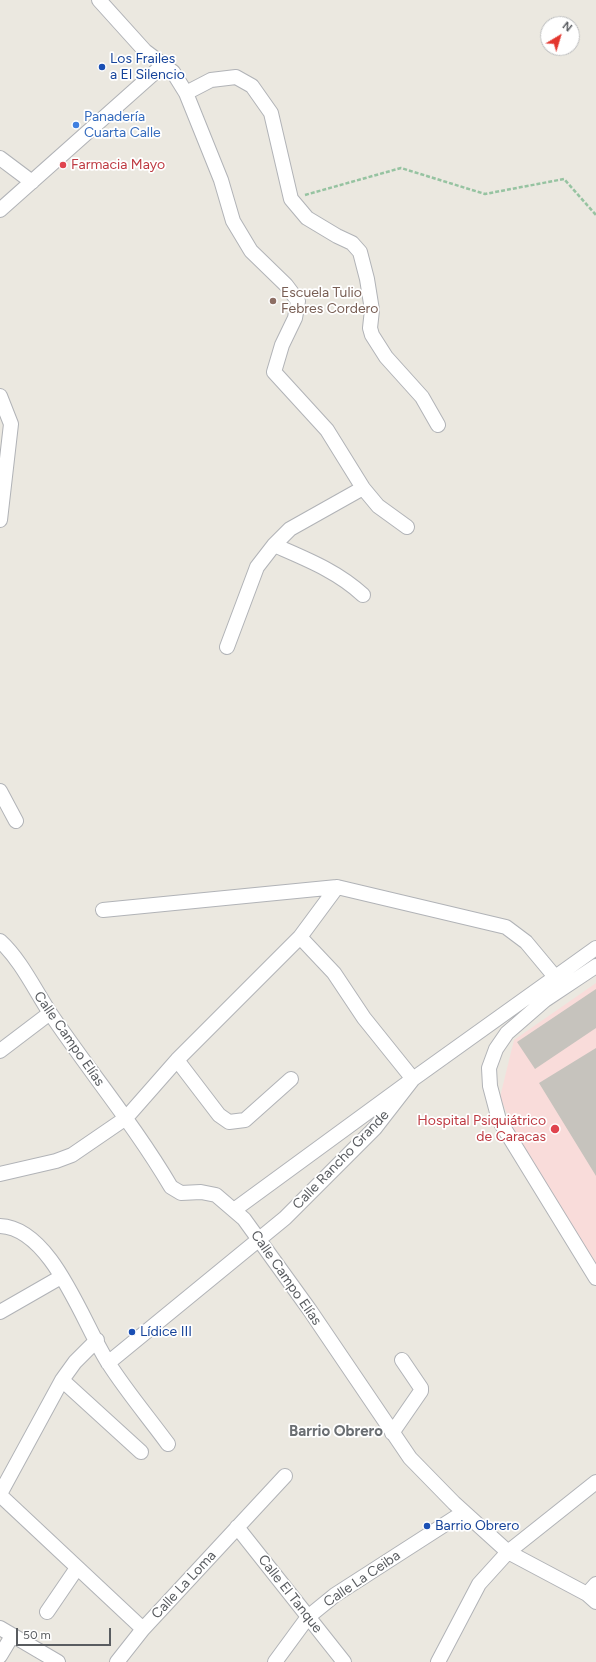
<!DOCTYPE html>
<meta charset="utf-8">
<style>
body{margin:0}
#map{position:relative;width:596px;height:1662px;overflow:hidden;background:#ebe8e0;font-family:Figtree,sans-serif}
canvas{display:block}
.north{position:absolute;left:540px;top:16px;width:40px;height:40px;box-sizing:border-box;background:#fff;border:1px solid #bdbebf;border-radius:50%;rotate:38deg;font-size:11px;font-weight:700;line-height:16px;text-align:center;color:#595c60}
.north::after{content:'';display:block;margin:auto;width:14px;height:18px;background:#e3362e;clip-path:polygon(50% 0,100% 100%,50% 72%,0 100%)}
.scale{position:absolute;left:16px;top:1628px;width:95px;height:18px;box-sizing:border-box;border:2px solid #595c60;border-top:0;padding-left:5px;font-size:12px;line-height:14px;white-space:nowrap;color:#595c60;-webkit-text-stroke:3px #fff;paint-order:stroke}
</style>
<div id="map">
<canvas width="596" height="1662"></canvas>
<div class="north">N</div>
<div class="scale">50 m</div>
</div>
<script>
const g = document.querySelector('canvas').getContext('2d');
g.lineJoin = 'round';
function paint(path, color) {
  g.fillStyle = color;
  g.fill(path, 'evenodd');
}
function strokePath(path, color, width, dash) {
  g.strokeStyle = color;
  g.lineWidth = width;
  g.lineCap = dash ? 'butt' : 'round';
  g.setLineDash(dash || []);
  g.stroke(path);
}
function drawText(font, color, halo, rows, align = 'center') {
  g.font = font + ' Figtree,sans-serif';
  g.lineWidth = 3.5;
  g.setLineDash([]);
  g.textBaseline = 'middle';
  g.strokeStyle = halo;
  g.fillStyle = color;
  for (const [text, x, y, turn = 0] of rows) {
    g.save();
    g.translate(x, y);
    g.rotate((+turn || 0) * Math.PI / 180);
    g.textAlign = isNaN(turn) ? turn : align;
    if (halo) g.strokeText(text, 0, 0);
    g.fillText(text, 0, 0);
    g.restore();
  }
}
paint(new Path2D(`
 M 596,983 L 596,1272 L 527,1161 L 500,1097 L 514,1040 Z`), '#f9dcda');
paint(new Path2D(`
 M 596,989 L 596,1028 L 535,1069 L 517,1042 Z
 M 596,1048 L 596,1176 L 539,1083 Z`), '#c6c3bd');
const street = new Path2D(`
 M 99,0 L 145,51 L 173,72 L 186,93 L 221,180 L 233,221 L 251,251 L 286,285 L 298,301 L 295,318 L 282,345 L 274,372 L 327,430 L 363,488 L 378,506 L 407,527
 M 186,93 L 211,80 L 236,77 L 252,86 L 271,113 L 291,199 L 307,218 L 337,236 L 352,243 L 360,252 L 367,279 L 372,310 L 370,328 L 372,335 L 386,357 L 422,397 L 438,425
 M 0,158 L 32,182
 M 0,210 L 163,65
 M 0,396 L 11,424 L 0,520
 M 274,545 C 306,559 337,571 363,595
 M 227,647 L 257,567 L 274,545 L 290,529 L 363,488
 M 0,791 L 16,821
 M 103,910 L 337,887 L 506,927 L 526,942 L 556,978
 M 0,941 C 20,959 35,990 50,1013 C 90,1072 135,1126 171,1187 L 181,1193 L 201,1192 L 216,1195 L 244,1219 L 309,1309 L 410,1458 L 454,1503 L 508,1552 L 587,1594 L 596,1602
 M 596,966 L 545,1000 L 507,1033 L 496,1049 L 489,1068 L 490,1086 L 499,1120 L 596,1278
 M 0,1051 L 50,1013
 M 177,1060 L 219,1115 L 229,1122 L 245,1120 L 291,1079
 M 0,1174 L 56,1161 L 72,1155 L 126,1118 L 177,1060 L 300,937 L 337,887
 M 234,1210 L 413,1079 L 364,1018 L 334,973 L 300,937
 M 0,1226 C 53,1228 84,1327 109,1364 C 127,1392 149,1418 168,1444
 M 0,1312 L 61,1277
 M 108,1363 L 285,1218 L 375,1128 L 413,1079 L 596,948
 M 62,1380 L 141,1452
 M 392,1433 L 421,1391 L 421,1388 L 402,1360
 M 0,1494 L 62,1380 L 75,1362 L 97,1340
 M 0,1495 L 143,1629
 M 237,1527 L 344,1662
 M 587,1594 L 596,1584
 M 47,1612 L 77,1568
 M 0,1628 L 58,1662
 M 0,1656 L 12,1636
 M 117,1662 L 143,1629 L 285,1476
 M 275,1662 L 308,1617 L 335,1595 L 464,1512
 M 438,1662 L 479,1584 L 508,1552 L 596,1482`);
strokePath(street, '#b1b3b7', 16);
strokePath(new Path2D(`
 M 305,195 L 401,168 L 485,194 L 564,179 L 596,215`), '#96c3a1', 2.5, [4, 2]);
strokePath(street, '#fff', 14);
for (const [x, y, r, color] of [
 [102,67,4,"#1a4fb4"],
 [76,125,4,"#3f7fe0"],
 [63,165,4,"#e0444e"],
 [273,301,4,"#8d6e63"],
 [555,1129,5,"#e0444e"],
 [132,1332,4,"#1a4fb4"],
 [427,1526,4,"#1a4fb4"]
]) {
  const dot = new Path2D();
  dot.arc(x, y, r, 0, 2 * Math.PI);
  g.fillStyle = color;
  g.fill(dot);
  strokePath(dot, '#fff', 1.5);
}
drawText('14px', '#164399', '#fff', [
 ["Los Frailes",110,59],
 ["a El Silencio",110,75],
 ["Lídice III",140,1332],
 ["Barrio Obrero",435,1526]
], 'left');
drawText('14px', '#366cbe', '#fff', [
 ["Panadería",84,117],
 ["Cuarta Calle",84,133]
], 'left');
drawText('14px', '#be3a42', '#fff', [
 ["Farmacia Mayo",71,165],
 ["Hospital Psiquiátrico",546,1121,"right"],
 ["de Caracas",546,1137,"right"]
], 'left');
drawText('14px', '#785e54', '#fff', [
 ["Escuela Tulio",281,293],
 ["Febres Cordero",281,309]
], 'left');
drawText('14px', '#595c60', '#fff', [
 ["Calle Campo Elías",69,1039,55],
 ["Calle Rancho Grande",341,1160,-46],
 ["Calle Campo Elías",286,1278,55],
 ["Calle La Ceiba",362,1579,-34],
 ["Calle La Loma",184,1585,-47],
 ["Calle El Tanque",290,1594,52]
]);
drawText('bold 15px', '#6a6e72', '#fff', [
 ["Barrio Obrero",336,1432]
]);
</script>
